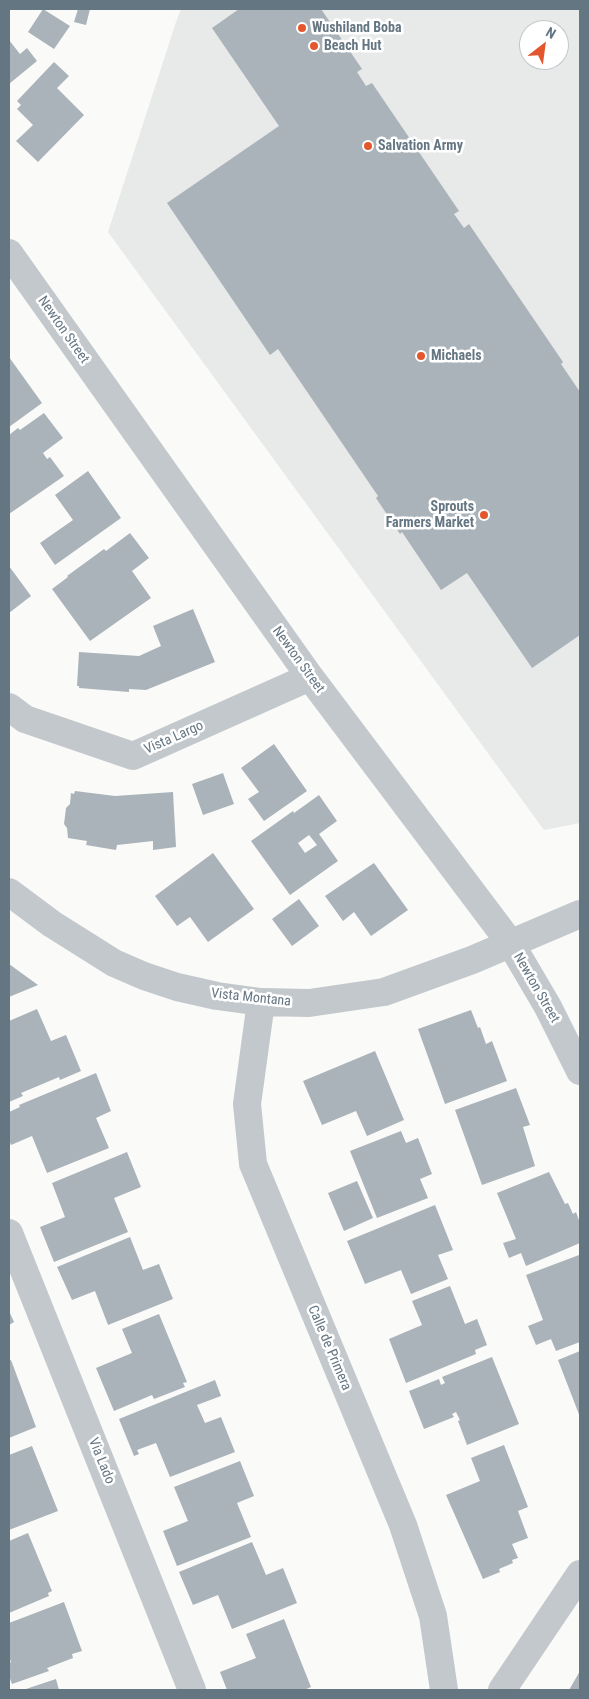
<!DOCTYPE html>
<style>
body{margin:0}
#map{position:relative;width:589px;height:1699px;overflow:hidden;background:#fafaf8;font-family:"Roboto Condensed",sans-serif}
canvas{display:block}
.frame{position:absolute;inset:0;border:10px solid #657683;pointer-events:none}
.north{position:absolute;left:519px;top:20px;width:50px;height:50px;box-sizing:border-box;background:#fff;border:1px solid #c1c8cd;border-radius:50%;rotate:30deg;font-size:14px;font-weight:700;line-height:20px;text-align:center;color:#657683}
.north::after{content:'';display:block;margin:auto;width:18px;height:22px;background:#e4572e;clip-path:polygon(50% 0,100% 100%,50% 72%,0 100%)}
</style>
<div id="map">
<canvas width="589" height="1699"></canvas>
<div class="frame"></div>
<div class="north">N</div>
</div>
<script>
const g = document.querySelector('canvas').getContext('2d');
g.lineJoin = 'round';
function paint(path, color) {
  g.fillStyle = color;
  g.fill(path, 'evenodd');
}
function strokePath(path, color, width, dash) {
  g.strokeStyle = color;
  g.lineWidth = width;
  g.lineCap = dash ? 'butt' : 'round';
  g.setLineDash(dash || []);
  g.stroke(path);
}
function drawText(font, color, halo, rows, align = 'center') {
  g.font = font + ' "Roboto Condensed",sans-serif';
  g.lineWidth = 5;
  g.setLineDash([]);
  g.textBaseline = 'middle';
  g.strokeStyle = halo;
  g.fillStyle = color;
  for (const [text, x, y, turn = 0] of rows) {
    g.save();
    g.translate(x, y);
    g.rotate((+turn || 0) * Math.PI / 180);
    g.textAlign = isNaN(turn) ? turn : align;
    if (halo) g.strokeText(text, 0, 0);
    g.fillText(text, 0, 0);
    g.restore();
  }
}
paint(new Path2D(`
 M 181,9 L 580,9 L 580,823 L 544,830 L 108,232 L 176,22 ZM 529,30 L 559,30 L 559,60 L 529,60 Z`), '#e8e9e9');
paint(new Path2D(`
 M 43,9 L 70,26 L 54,49 L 28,32 Z
 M 78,9 L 90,9 L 86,25 L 74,22 Z
 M 239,9 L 321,9 L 362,69 L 357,72 L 366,86 L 372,83 L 459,211 L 454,214 L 464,228 L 469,224 L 563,362 L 561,364 L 580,392 L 580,635 L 532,668 L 467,573 L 441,590 L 402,532 L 400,534 L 376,498 L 378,496 L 278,349 L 270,355 L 167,203 L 279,126 L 212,28 Z
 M 9,40 L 20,54 L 27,48 L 37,61 L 9,84 Z
 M 54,62 L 69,76 L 57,88 L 84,115 L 38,162 L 16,141 L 33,125 L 17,109 L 21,105 L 17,101 Z
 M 9,357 L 42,403 L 9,427 Z
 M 44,413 L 63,438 L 43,453 L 47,459 L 50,457 L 64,476 L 9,514 L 9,435 L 18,428 L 20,430 Z
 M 88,471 L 121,518 L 55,565 L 40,543 L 73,520 L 55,495 Z
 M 130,533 L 149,558 L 132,571 L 151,598 L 90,641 L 52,589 L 68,577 L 67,576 L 104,549 L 106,551 Z
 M 9,566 L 31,596 L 9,613 Z
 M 193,609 L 215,662 L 146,690 L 129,689 L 129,692 L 79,688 L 79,686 L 77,686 L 79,652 L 139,656 L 161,646 L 153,626 Z
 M 274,744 L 307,791 L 264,821 L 248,799 L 259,792 L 241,768 Z
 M 223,773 L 234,804 L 203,815 L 192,784 Z
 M 75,791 L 115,796 L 173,792 L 176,847 L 153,850 L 153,841 L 117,845 L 116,850 L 86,845 L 87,841 L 68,838 L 67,828 L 64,824 L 66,808 L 70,804 L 71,793 L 74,794 Z
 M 319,795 L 337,821 L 319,834 L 338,861 L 290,895 L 251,841 L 293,811 L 294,813 ZM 309,835 L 317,845 L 305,853 L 298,843 Z
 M 213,853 L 254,909 L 208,942 L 190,917 L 177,926 L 155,896 Z
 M 374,863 L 408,910 L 371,936 L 354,912 L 343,921 L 325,896 Z
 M 299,899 L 319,926 L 292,946 L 272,919 Z
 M 9,964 L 38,985 L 9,997 Z
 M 37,1009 L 51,1041 L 66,1035 L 81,1071 L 60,1080 L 59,1077 L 21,1093 L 23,1096 L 9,1102 L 9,1021 Z
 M 471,1010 L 478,1028 L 480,1027 L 486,1044 L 492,1041 L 507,1081 L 445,1104 L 418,1029 Z
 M 375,1051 L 404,1120 L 367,1136 L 356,1111 L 322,1125 L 303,1081 Z
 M 96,1073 L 111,1111 L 96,1118 L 109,1148 L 47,1173 L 32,1136 L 11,1145 L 9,1140 L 9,1112 L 20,1107 L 19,1105 Z
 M 516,1088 L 530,1125 L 523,1127 L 535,1166 L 482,1185 L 455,1110 Z
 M 401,1131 L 406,1143 L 418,1138 L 432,1174 L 420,1179 L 428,1198 L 377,1218 L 350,1151 Z
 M 127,1152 L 141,1187 L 114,1198 L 128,1232 L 54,1262 L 40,1227 L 65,1217 L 52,1183 Z
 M 549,1172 L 565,1204 L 568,1203 L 573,1214 L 576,1212 L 580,1223 L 580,1243 L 526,1266 L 521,1253 L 509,1258 L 503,1243 L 516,1239 L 497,1193 Z
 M 357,1181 L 373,1218 L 344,1231 L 328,1193 Z
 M 435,1205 L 453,1250 L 438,1255 L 448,1279 L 411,1294 L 401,1270 L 365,1284 L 347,1241 Z
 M 130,1237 L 143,1270 L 159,1264 L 173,1299 L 108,1325 L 95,1291 L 72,1300 L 57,1267 Z
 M 579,1255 L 580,1260 L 580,1342 L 556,1351 L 551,1339 L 536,1345 L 528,1326 L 543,1320 L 526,1275 Z
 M 450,1286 L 465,1324 L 477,1319 L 487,1345 L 475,1350 L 476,1354 L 406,1383 L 389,1339 L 422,1325 L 412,1301 Z
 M 9,1311 L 14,1322 L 9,1325 Z
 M 159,1314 L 187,1382 L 183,1383 L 185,1387 L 154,1399 L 152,1395 L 114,1411 L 96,1368 L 132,1353 L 122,1329 Z
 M 580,1351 L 580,1417 L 558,1360 Z
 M 492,1357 L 519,1424 L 467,1445 L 458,1421 L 460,1420 L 456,1412 L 452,1414 L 454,1417 L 424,1429 L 409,1391 L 439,1379 L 441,1385 L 445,1383 L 442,1377 Z
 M 11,1360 L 36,1427 L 9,1438 L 9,1361 Z
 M 215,1380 L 221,1396 L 197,1405 L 205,1423 L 221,1417 L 235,1452 L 170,1477 L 156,1443 L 137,1450 L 139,1454 L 134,1456 L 119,1419 Z
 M 504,1445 L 528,1507 L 518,1511 L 528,1538 L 512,1544 L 518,1558 L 512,1560 L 513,1563 L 499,1569 L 500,1572 L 483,1579 L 446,1495 L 480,1481 L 471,1458 Z
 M 32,1446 L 58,1511 L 9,1530 L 9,1455 Z
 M 240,1461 L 254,1496 L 237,1503 L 251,1537 L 177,1566 L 163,1531 L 188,1521 L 174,1487 Z
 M 28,1533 L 52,1591 L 48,1593 L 49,1596 L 9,1613 L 9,1541 Z
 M 252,1542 L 266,1575 L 283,1568 L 297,1603 L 232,1629 L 218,1595 L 193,1605 L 179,1572 Z
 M 64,1602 L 82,1651 L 72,1654 L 73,1658 L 47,1668 L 49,1671 L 12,1684 L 9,1676 L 9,1663 L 11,1662 L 9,1657 L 9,1623 Z
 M 284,1619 L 311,1687 L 304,1690 L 227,1690 L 220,1672 L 256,1658 L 246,1634 Z
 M 580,1671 L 580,1690 L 569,1690 Z
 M 56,1679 L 59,1690 L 23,1690 Z`), '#aab3b9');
strokePath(new Path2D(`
 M 9,253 L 310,677 L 511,944 L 548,1007 L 580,1071
 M 9,707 L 25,719 L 133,756 L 310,677
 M 9,892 L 52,924 L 114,963 L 144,976 L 177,987 L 217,996 L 261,1002 L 309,1003 L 384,992 L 472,960 L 580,914
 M 261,1002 L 247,1104 L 253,1164 L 403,1525 L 433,1616 L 444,1690
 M 9,1233 L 192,1690
 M 502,1690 L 580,1574`), '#c3c8cc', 28);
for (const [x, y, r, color] of [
 [302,28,5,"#e4572e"],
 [314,46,5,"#e4572e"],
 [368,146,5,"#e4572e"],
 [421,356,5,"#e4572e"],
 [484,515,5,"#e4572e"]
]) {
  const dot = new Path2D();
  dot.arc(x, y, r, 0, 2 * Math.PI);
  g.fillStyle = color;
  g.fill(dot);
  strokePath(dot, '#fff', 2);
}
drawText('bold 14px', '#657683', '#fff', [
 ["Wushiland Boba",312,28],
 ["Beach Hut",324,46],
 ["Salvation Army",378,146],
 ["Michaels",431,356],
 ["Sprouts",474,507,"right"],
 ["Farmers Market",474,523,"right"]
], 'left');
drawText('14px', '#657683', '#fff', [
 ["Newton Street",63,330,55],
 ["Newton Street",298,660,54],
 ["Vista Largo",174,738,-24],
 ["Newton Street",536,988,60],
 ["Vista Montana",251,998,6],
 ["Calle de Primera",329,1348,67],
 ["Via Lado",101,1461,68]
]);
</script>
